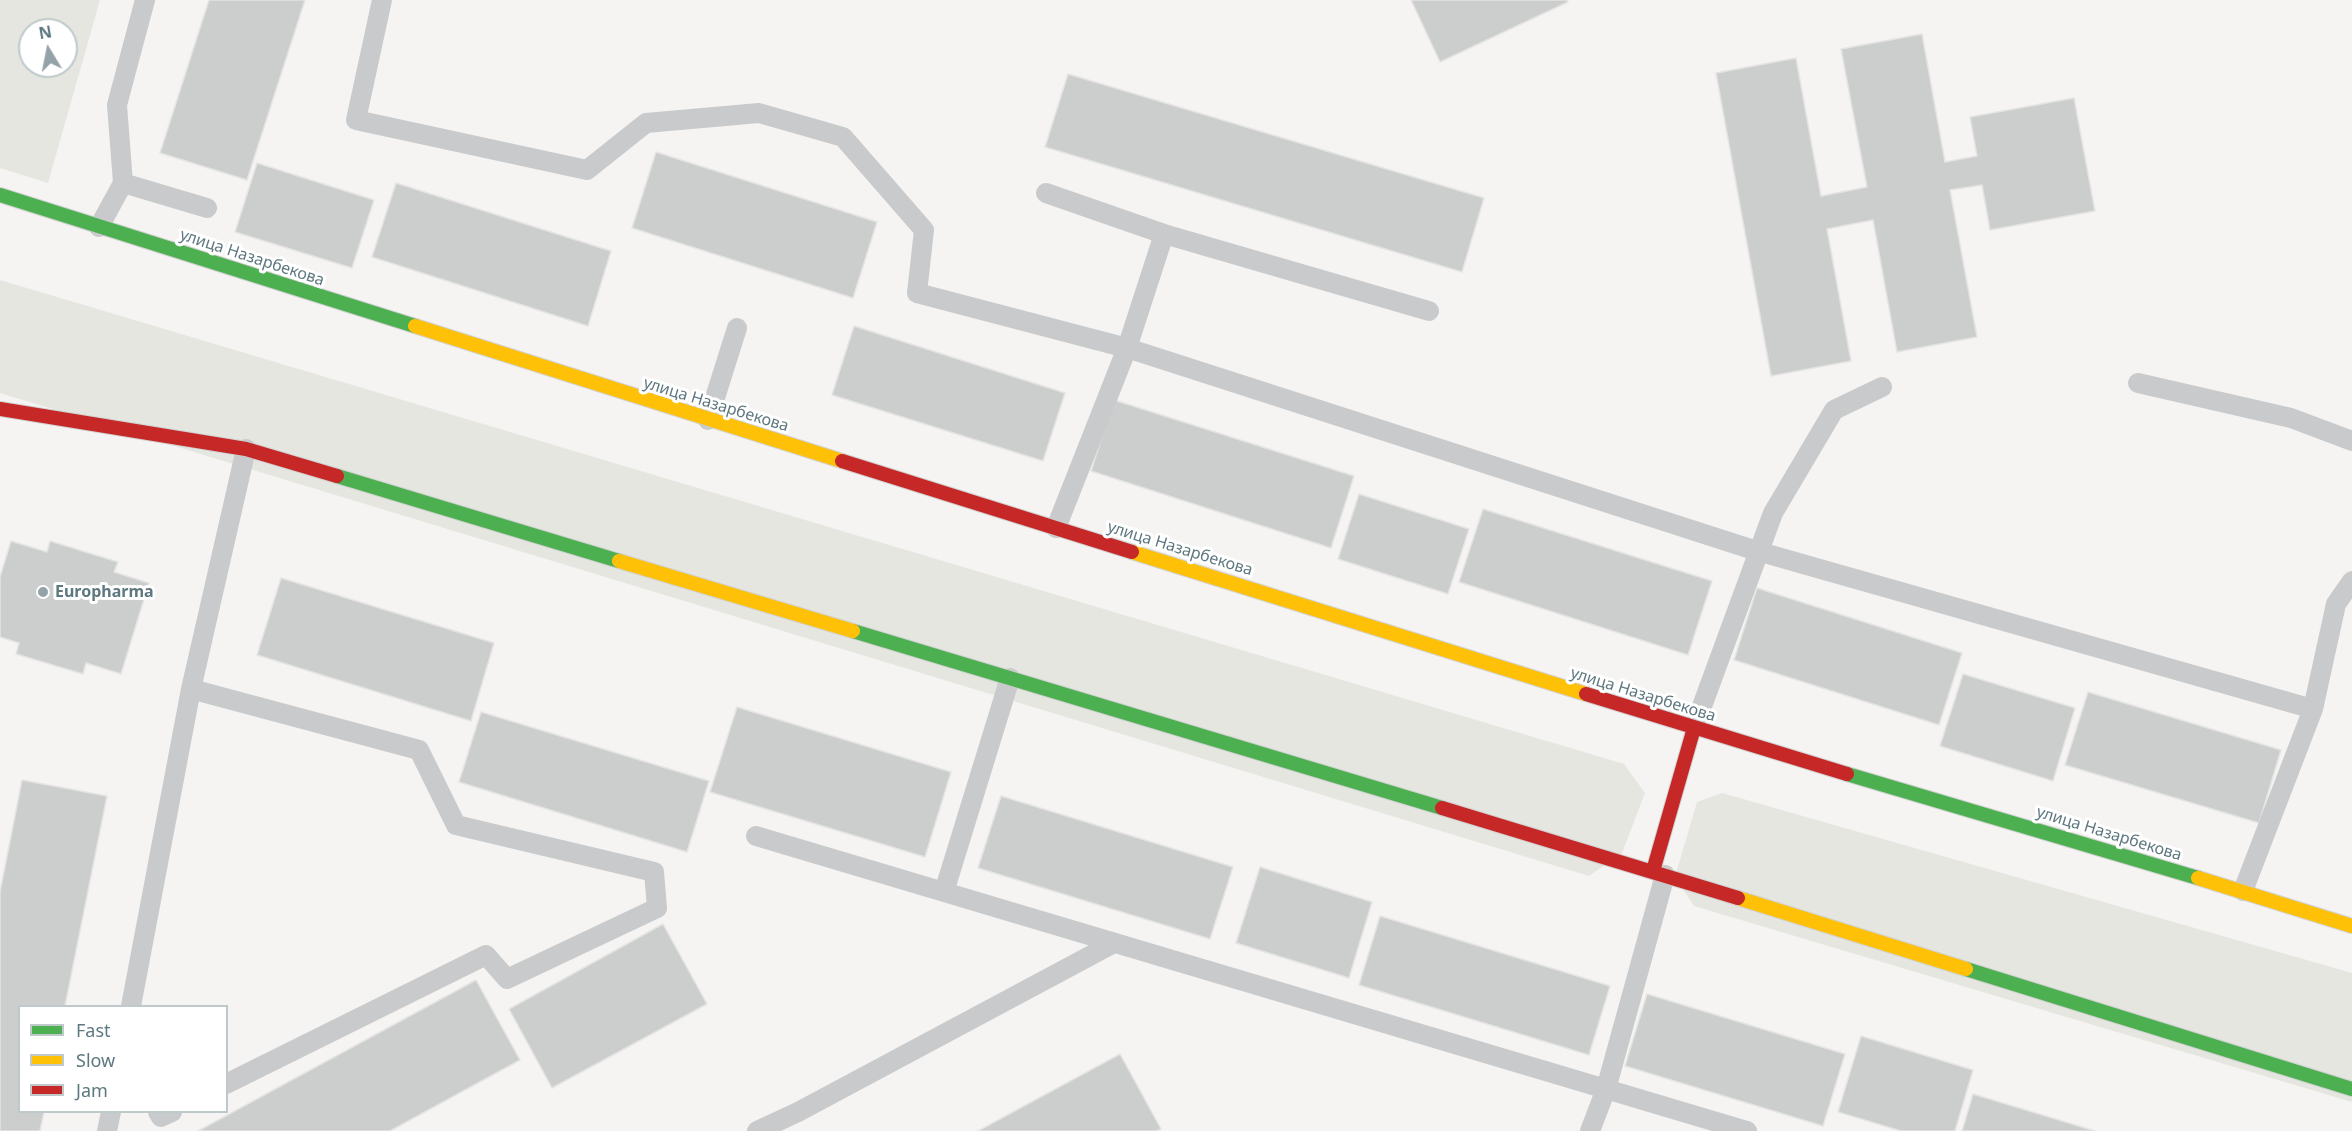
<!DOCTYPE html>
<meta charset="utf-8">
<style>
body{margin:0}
#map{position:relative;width:2352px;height:1131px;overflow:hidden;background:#f5f4f2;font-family:"Noto Sans",sans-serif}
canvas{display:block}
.legend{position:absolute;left:18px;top:1005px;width:210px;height:108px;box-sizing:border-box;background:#fff;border:2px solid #bfc9cc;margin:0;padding:8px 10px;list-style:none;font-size:18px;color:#5e787f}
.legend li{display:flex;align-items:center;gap:12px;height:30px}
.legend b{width:30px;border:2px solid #bfc9cc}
.north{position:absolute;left:18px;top:18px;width:60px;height:60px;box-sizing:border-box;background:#fff;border:2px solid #bfc9cc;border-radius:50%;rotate:350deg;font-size:16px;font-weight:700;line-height:24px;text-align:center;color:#5e787f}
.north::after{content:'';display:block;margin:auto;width:21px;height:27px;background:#93a3a7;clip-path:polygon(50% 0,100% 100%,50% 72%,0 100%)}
</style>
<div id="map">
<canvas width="2352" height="1131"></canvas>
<ul class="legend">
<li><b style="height:8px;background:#4caf50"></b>Fast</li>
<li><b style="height:8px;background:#ffc107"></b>Slow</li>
<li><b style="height:8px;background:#c62828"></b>Jam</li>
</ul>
<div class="north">N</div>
</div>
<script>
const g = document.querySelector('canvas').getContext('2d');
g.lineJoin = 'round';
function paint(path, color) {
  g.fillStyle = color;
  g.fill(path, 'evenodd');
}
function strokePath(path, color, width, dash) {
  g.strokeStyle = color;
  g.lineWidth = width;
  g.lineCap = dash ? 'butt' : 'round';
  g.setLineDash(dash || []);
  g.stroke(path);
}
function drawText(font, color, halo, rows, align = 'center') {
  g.font = font + ' "Noto Sans",sans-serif';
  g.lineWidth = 6;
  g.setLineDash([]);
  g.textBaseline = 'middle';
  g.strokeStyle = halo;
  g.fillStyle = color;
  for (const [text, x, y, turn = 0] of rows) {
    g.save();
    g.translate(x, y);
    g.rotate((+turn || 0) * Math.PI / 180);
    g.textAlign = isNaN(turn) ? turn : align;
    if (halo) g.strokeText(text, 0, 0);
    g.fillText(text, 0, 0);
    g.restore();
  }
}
paint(new Path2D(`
 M 0,0 L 100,0 L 48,183 L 0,168 ZM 30,30 L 66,30 L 66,66 L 30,66 Z
 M 0,280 L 1624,764 L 1645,793 L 1622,853 L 1589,876 L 0,393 Z
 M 1722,793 L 2352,973 L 2352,1102 L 1694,906 L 1675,877 L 1697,802 Z`), '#e4e6df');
const building = new Path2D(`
 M 209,0 L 305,0 L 247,180 L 160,153 Z
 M 1411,0 L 1567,0 L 1568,2 L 1440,62 Z
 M 1922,34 L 1945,162 L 1977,156 L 1970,117 L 2074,98 L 2095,211 L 1990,230 L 1982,185 L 1950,190 L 1977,337 L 1897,352 L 1873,220 L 1827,229 L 1851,361 L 1771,376 L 1716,73 L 1796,58 L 1821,196 L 1867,187 L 1841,49 Z
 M 1068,74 L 1484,198 L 1462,272 L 1045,147 Z
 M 656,152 L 877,222 L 853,298 L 632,228 Z
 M 257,163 L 374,200 L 352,268 L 235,232 Z
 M 396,183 L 611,251 L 588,326 L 372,257 Z
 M 854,326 L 1065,393 L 1043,461 L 832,395 Z
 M 1114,400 L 1354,476 L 1331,548 L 1091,471 Z
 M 1359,494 L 1469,529 L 1448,594 L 1338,559 Z
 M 1483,509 L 1712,581 L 1688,655 L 1459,582 Z
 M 11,541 L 47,552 L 50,541 L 118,562 L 114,572 L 149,583 L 121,674 L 86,663 L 83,674 L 16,654 L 19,643 L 0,637 L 0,577 Z
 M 281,578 L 494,643 L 471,721 L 257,655 Z
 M 1757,588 L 1962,653 L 1939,725 L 1734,660 Z
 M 1963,674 L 2075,708 L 2053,781 L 1940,746 Z
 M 2088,692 L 2281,750 L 2259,823 L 2065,765 Z
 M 737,707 L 951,772 L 925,857 L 710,792 Z
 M 481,712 L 709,781 L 687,852 L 459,782 Z
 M 22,780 L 107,796 L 65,1006 L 20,1006 L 20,1112 L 44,1112 L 40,1131 L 0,1131 L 0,892 Z
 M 1001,796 L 1233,867 L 1210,939 L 978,868 Z
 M 1260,867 L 1372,902 L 1349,978 L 1236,943 Z
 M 1380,916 L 1610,986 L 1589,1055 L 1359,985 Z
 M 663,924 L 707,1004 L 552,1088 L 509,1009 Z
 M 476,980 L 520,1060 L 390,1131 L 198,1131 Z
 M 1647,994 L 1845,1054 L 1823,1126 L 1625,1066 Z
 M 1861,1036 L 1973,1070 L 1955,1131 L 1901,1131 L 1838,1112 Z
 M 1120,1054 L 1161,1129 L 1157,1131 L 978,1131 Z
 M 1973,1094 L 2095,1131 L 1962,1131 Z`);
paint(building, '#cccece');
strokePath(building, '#e4e4e2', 1.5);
const fast = new Path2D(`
 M 0,195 L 415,326
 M 337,476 L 619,561
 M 853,631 L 1442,808
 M 1847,774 L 2198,878
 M 1966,969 L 2352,1089`);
const slow = new Path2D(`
 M 415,326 L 842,461
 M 1132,552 L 1586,694
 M 619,561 L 853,631
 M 2198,878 L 2352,926
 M 1738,898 L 1966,969`);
const jam = new Path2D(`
 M 0,409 L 246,449 L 337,476
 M 842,461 L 1132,552
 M 1586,694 L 1847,774
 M 1442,808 L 1738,898
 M 1653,871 L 1694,728`);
strokePath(fast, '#d1d2d2', 16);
strokePath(slow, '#d1d2d2', 16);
strokePath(jam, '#d1d2d2', 16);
strokePath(new Path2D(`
 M 145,0 L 117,105 L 123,183 L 207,208
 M 382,0 L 356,120 L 587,170 L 646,123 L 759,113 L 843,137 L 924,230 L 917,293 L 1127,348 L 1164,234 L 1429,311
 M 1046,193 L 1164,234
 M 99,227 L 123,183
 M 2138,383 L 2291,418 L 2352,441
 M 708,420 L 737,328
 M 1056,528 L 1127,348 L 1757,551 L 2313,709
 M 191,689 L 419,750 L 456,825 L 654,872 L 657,908 L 507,979 L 486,955 L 226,1084
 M 1694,728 L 1773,513 L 1834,410 L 1882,387
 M 756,836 L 1747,1131
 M 2243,891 L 2313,709 L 2336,604 L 2352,581
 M 944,892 L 1010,678
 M 131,1006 L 191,689 L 246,449
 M 158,1112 L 161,1117 L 172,1112
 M 107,1131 L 111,1112
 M 757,1131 L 798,1112 L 1114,943
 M 1590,1131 L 1606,1089 L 1665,875`), '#c9cacb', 20);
strokePath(fast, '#4caf50', 14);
strokePath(slow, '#ffc107', 14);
strokePath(jam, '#c62828', 14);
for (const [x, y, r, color] of [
 [43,592,6,"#93a3a7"]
]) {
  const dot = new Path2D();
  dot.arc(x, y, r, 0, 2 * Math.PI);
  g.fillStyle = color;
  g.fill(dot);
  strokePath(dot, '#fff', 2);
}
drawText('16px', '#5e787f', '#fff', [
 ["улица Назарбекова",252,258,18],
 ["улица Назарбекова",716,405,17],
 ["улица Назарбекова",1180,549,17],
 ["улица Назарбекова",1643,695,17],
 ["улица Назарбекова",2109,834,17]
]);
drawText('bold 16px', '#5e787f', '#fff', [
 ["Europharma",55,592]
], 'left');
</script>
